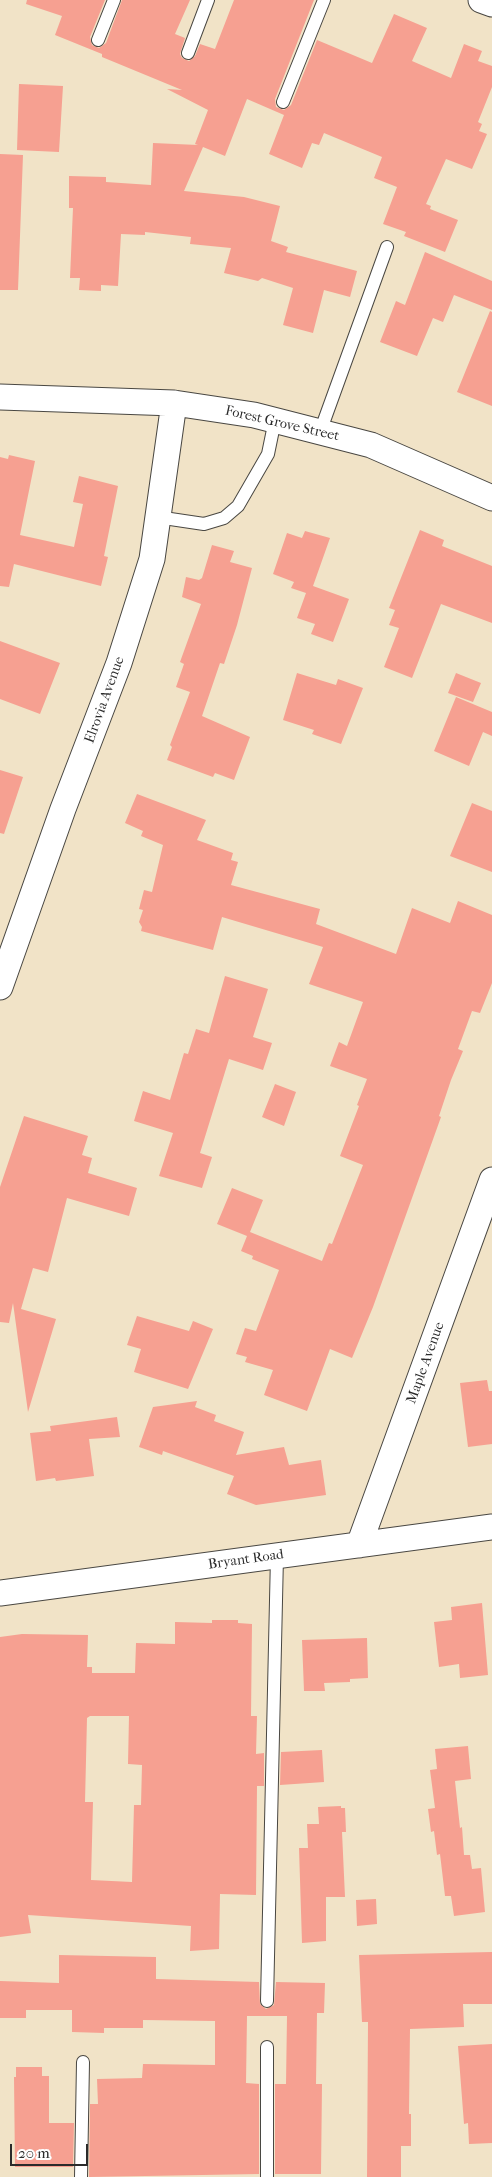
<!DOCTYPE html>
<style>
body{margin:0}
#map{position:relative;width:492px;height:2177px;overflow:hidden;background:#f1e3c7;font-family:"IM FELL French Canon",serif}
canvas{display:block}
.scale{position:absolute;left:10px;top:2144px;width:78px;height:22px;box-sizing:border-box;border:2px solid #2b2b2b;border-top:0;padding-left:6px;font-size:15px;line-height:18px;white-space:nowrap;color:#2b2b2b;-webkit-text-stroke:4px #fff;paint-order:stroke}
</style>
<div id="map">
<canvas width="492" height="2177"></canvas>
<div class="scale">20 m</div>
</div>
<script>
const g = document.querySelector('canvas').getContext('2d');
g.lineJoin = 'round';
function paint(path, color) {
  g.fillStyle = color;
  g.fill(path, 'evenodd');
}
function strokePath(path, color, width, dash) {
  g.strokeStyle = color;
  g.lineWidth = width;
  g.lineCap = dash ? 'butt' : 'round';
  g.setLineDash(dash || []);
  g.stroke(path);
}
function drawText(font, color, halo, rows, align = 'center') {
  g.font = font + ' "IM FELL French Canon",serif';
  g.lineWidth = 4;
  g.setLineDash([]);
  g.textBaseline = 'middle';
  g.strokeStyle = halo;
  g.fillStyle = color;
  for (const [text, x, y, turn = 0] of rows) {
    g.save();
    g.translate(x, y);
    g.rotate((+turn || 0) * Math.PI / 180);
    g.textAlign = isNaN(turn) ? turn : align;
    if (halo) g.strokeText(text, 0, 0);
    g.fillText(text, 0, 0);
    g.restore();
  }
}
paint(new Path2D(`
 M 27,0 L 105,0 L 90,37 L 92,45 L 99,48 L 106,43 L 122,0 L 190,0 L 175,34 L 185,38 L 180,54 L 182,58 L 189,61 L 195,56 L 200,44 L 215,49 L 234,0 L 314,0 L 275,99 L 276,107 L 284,110 L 291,105 L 317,40 L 372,63 L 394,14 L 427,28 L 412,61 L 451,78 L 464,44 L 482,51 L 478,61 L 492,66 L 492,87 L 478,122 L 482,124 L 479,131 L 487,134 L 472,169 L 446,159 L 426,204 L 431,206 L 430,209 L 458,220 L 445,252 L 404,236 L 406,232 L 383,224 L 397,187 L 374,178 L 382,157 L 324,133 L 319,145 L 312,143 L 302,168 L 269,154 L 284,115 L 247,99 L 225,156 L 203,147 L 184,191 L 244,197 L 280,206 L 271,241 L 288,247 L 286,252 L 357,271 L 350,297 L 324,290 L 313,333 L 283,325 L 293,288 L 262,278 L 258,281 L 224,273 L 231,248 L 190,244 L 191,237 L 145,232 L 145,235 L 121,234 L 118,286 L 101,285 L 101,291 L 79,290 L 80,278 L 70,278 L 73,208 L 69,208 L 69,176 L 106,177 L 106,182 L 151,185 L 153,143 L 198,145 L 195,144 L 208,110 L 167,89 L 182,90 L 102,57 L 102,54 L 55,35 L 62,16 L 26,4 Z
 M 19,84 L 63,86 L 59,152 L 17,150 Z
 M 0,154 L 23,155 L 18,290 L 0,290 Z
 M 425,252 L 492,281 L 492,310 L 454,295 L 443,322 L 433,318 L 417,356 L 380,342 L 396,301 L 405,305 Z
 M 490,311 L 492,312 L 492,406 L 457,392 Z
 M 9,455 L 35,461 L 20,535 L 74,547 L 83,504 L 73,502 L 79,476 L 118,486 L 104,556 L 108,557 L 101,586 L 14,564 L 9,587 L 0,586 L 0,457 L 8,459 Z
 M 420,530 L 444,540 L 442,546 L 492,566 L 492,623 L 441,604 L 412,678 L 384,667 L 399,628 L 389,625 L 395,610 L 389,608 Z
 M 305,531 L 330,538 L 313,586 L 349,599 L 333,642 L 311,634 L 315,624 L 297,618 L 306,593 L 291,588 L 294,582 L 273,574 L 287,533 L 302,538 Z
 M 212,545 L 234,551 L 230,562 L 252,568 L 237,625 L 224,664 L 220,663 L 202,716 L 250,737 L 234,780 L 215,773 L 213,777 L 167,760 L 172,747 L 170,745 L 190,692 L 176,687 L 184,664 L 180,662 L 201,604 L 182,597 L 186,577 L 199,580 L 202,578 Z
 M 0,641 L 60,663 L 40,714 L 0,699 Z
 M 297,673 L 336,685 L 338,679 L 363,688 L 341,744 L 312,734 L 314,730 L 283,720 Z
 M 456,673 L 481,683 L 473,702 L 448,693 Z
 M 456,697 L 492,712 L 492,736 L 483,732 L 469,766 L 434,751 Z
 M 0,770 L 23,777 L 4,834 L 0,833 Z
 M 137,794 L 206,820 L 197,840 L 233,853 L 231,860 L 238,862 L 231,885 L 320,909 L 316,924 L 396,954 L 412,908 L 450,923 L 458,901 L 492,915 L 492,983 L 480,1013 L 472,1011 L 458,1049 L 463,1051 L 451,1080 L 439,1116 L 441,1117 L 373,1307 L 352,1358 L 330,1349 L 307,1411 L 264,1395 L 273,1370 L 245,1362 L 247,1357 L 236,1354 L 245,1328 L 256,1331 L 279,1270 L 252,1259 L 253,1256 L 241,1251 L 247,1236 L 217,1224 L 232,1188 L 263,1200 L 250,1232 L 322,1261 L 329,1243 L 332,1244 L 363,1165 L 340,1156 L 359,1106 L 357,1105 L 367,1079 L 330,1066 L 339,1042 L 347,1046 L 363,1002 L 309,984 L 323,947 L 222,917 L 213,950 L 141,931 L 142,927 L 139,922 L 143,910 L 139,909 L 144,890 L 152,892 L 163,845 L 141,836 L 143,831 L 125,823 Z
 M 472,803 L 492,811 L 492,872 L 450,856 Z
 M 225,976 L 268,989 L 253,1037 L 272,1043 L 263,1070 L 229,1059 L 200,1153 L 212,1157 L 202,1188 L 159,1176 L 173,1133 L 134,1121 L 143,1091 L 170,1100 L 184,1053 L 188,1054 L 196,1029 L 209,1033 Z
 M 275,1084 L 296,1092 L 284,1126 L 262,1117 Z
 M 24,1116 L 88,1136 L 82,1155 L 92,1158 L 88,1173 L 137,1188 L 129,1216 L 67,1198 L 48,1272 L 33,1268 L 21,1309 L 56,1319 L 28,1412 L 13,1303 L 9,1323 L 0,1322 L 0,1187 Z
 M 137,1316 L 189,1331 L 193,1321 L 213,1329 L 188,1389 L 134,1372 L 141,1349 L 127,1345 Z
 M 487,1380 L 489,1391 L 492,1391 L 492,1444 L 468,1447 L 460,1383 Z
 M 197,1401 L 195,1407 L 216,1415 L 214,1421 L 244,1432 L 236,1455 L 284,1447 L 289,1465 L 321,1460 L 326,1495 L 256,1505 L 227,1494 L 234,1476 L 163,1451 L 162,1455 L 139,1447 L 153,1407 Z
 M 117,1417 L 120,1437 L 89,1439 L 94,1476 L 56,1481 L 55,1478 L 36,1481 L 30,1433 L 51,1431 L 50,1426 Z
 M 482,1603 L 488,1675 L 460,1678 L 459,1664 L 439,1667 L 434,1622 L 452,1620 L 451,1607 Z
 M 212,1620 L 238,1620 L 238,1623 L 252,1624 L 251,1716 L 257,1716 L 256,1754 L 264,1753 L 264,1786 L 257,1786 L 256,1895 L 220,1894 L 219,1949 L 190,1951 L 191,1926 L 28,1915 L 31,1933 L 0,1937 L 0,1637 L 22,1634 L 88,1635 L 87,1667 L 92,1667 L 92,1673 L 135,1673 L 136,1643 L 175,1644 L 175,1622 L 212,1623 ZM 90,1716 L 129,1716 L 128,1764 L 142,1765 L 141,1805 L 134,1805 L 132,1882 L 91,1880 L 93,1802 L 85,1802 L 87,1718 Z
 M 367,1638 L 368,1678 L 350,1679 L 350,1682 L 324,1683 L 325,1691 L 304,1691 L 302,1640 Z
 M 468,1746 L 471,1779 L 455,1781 L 460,1828 L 462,1827 L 464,1855 L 470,1855 L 472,1869 L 481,1868 L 485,1912 L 454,1916 L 451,1896 L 445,1896 L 440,1854 L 437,1855 L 434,1831 L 431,1832 L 428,1809 L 435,1808 L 430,1770 L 437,1769 L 435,1749 Z
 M 322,1750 L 324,1782 L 280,1785 L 281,1752 Z
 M 341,1806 L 341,1808 L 345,1808 L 346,1832 L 342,1832 L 345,1897 L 326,1897 L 326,1941 L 302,1943 L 299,1848 L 308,1848 L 307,1824 L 319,1824 L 318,1807 Z
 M 376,1899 L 377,1924 L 357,1926 L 356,1900 Z
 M 492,1952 L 492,2004 L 463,2004 L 464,2027 L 410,2029 L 409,2114 L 411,2114 L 411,2146 L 401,2146 L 401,2177 L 367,2177 L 368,2022 L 362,2022 L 359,1955 Z
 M 59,1955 L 156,1957 L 156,1979 L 259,1982 L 260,2004 L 266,2009 L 274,2005 L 276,1982 L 325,1983 L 324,2013 L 317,2013 L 316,2084 L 322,2084 L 321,2174 L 275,2174 L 275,2084 L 286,2084 L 287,2016 L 247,2016 L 246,2083 L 259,2084 L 259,2174 L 89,2177 L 90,2104 L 98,2104 L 97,2079 L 142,2078 L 143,2064 L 215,2065 L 215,2021 L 143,2020 L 143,2028 L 104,2028 L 104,2033 L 72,2032 L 72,2010 L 26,2010 L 26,2018 L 0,2018 L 0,1981 L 59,1983 Z
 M 492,2044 L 492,2143 L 469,2144 L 468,2123 L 464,2124 L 458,2046 Z
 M 16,2067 L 42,2067 L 42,2076 L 49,2076 L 49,2123 L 74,2123 L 73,2167 L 15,2167 L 14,2077 L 16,2077 Z`), '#f6a091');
const lane = new Path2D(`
 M 98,40 L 114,0
 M 188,53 L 208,0
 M 283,102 L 324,0
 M 320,432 L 387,247
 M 157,517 L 204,524 L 224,518 L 238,506 L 268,454 L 275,420
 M 267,2001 L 277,1556
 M 81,2177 L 83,2062
 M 267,2177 L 267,2047`);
const street = new Path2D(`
 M 481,0 L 492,4
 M 0,397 L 174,403 L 254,415 L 371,445 L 492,498
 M 0,987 L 63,809 L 119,663 L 152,559 L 174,403
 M 359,1545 L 492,1180
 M 0,1593 L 492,1527`);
strokePath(lane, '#494742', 14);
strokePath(street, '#494742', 27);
strokePath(lane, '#fff', 12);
strokePath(street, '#fff', 25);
drawText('14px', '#2b2b2b', '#fff', [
 ["Forest Grove Street",282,424,13],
 ["Elrovia Avenue",105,700,-70],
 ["Maple Avenue",426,1363,-70],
 ["Bryant Road",246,1560,-8]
]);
</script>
